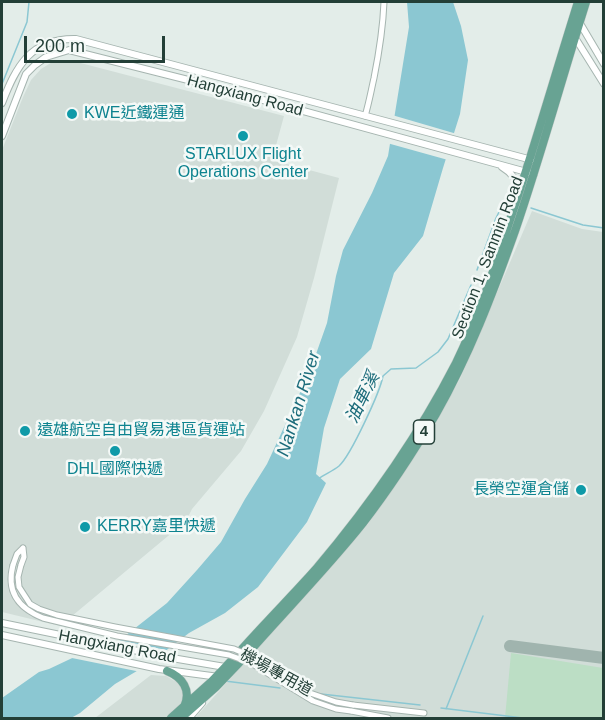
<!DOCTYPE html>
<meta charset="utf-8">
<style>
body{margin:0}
#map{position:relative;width:605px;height:720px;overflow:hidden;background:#e3ede9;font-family:Arial,sans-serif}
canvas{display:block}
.frame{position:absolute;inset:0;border:3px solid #233f37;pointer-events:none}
.scale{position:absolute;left:24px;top:36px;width:141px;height:27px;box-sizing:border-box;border:3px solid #233f37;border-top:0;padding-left:8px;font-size:18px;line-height:21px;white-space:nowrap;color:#233f37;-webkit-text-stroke:4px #f4f9f7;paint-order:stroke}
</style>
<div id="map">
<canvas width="605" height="720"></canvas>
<div class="frame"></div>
<div class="scale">200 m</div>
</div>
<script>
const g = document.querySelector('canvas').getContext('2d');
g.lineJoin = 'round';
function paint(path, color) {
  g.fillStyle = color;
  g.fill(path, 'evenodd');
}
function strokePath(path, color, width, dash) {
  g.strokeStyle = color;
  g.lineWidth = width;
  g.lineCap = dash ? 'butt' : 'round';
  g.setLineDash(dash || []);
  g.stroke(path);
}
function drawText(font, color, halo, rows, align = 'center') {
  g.font = font + ' Arial,"Noto Sans TC",sans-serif';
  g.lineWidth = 5;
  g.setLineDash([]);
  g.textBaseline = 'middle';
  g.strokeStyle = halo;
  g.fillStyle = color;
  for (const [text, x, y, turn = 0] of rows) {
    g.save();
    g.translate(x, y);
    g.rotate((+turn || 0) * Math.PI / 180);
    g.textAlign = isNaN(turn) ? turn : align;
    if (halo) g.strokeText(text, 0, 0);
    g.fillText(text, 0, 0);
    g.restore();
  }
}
paint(new Path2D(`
 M 69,60 L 284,116 L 272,160 L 339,178 L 314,278 L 297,337 L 264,411 L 241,451 L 192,509 L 186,521 L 60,626 L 2,612 L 2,150 L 23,97 L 31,80 L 41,69 L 54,61 Z
 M 532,211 L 582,229 L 603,232 L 603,718 L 195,718 L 368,524 L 424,442 L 460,379 Z
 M 151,675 L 166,676 L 180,684 L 183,691 L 183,704 L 188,718 L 95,718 Z`), '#d1ddd8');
paint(new Path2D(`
 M 511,653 L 603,668 L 603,718 L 505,718 Z`), '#bcdec5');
paint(new Path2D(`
 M 407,2 L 453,2 L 461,26 L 468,60 L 460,114 L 443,168 L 423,236 L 394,273 L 371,349 L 340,379 L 324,428 L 316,474 L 326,483 L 307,522 L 258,587 L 225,613 L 189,633 L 147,665 L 115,684 L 80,713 L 71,718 L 2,718 L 2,698 L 39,672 L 49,669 L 85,652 L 120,640 L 167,603 L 197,570 L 221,542 L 245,499 L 267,464 L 310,371 L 327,323 L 336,276 L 343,250 L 372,193 L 388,156 L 409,27 Z`), '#8bc7d2');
paint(new Path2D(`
 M 392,115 L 457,134 L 448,160 L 387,143 Z
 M 114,639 L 171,651 L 141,672 L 67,657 Z`), '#e3ede9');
strokePath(new Path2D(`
 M 2,84 L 27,22 L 29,2
 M 531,208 L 583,225 L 604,228
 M 477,270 L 496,218 L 503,204 L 509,202
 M 318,479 C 325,474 333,471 339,466 C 351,455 380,392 383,376 L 391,369 L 416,368 L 438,352 L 448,339 L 471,285
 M 225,681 L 280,688
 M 321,694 L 420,705
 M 441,708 L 523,718
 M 446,709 L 483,616`), '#8bc7d2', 1.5);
strokePath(new Path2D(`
 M 510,646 L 604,658`), '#a0b4ae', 12);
const minor = new Path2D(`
 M 365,116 C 369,103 371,91 374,78 C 379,53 383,27 384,2
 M 13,565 L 17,554 L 23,548
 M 21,565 L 24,557 L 23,548
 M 353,705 L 424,713
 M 351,711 L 388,718`);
const tertiary = new Path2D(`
 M 578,20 L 604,64
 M 574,36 L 604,84
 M 2,103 C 16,67 30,38 76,39 L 532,160
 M 2,136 L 26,74 L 35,65 L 46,57 L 69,50 L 208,85 L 534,174
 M 502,167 C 512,173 517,180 520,192
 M 2,623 L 172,658 L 225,667 L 228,669
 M 2,635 L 159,669 L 219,677
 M 189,718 L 202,703`);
const primary = new Path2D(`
 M 242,649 C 266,622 292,596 316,569 C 370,505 418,437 456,363 C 478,318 494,270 509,223 C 534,149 555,75 578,2
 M 249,652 C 287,609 327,568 363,523 C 390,488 414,451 436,414 C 469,356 493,293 515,231 C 541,155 562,78 586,2
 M 167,671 C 182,677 192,690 184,707
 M 171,718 L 211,682 L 231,661
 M 181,718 L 216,687 L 239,663`);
strokePath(minor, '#a6b5b0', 7);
strokePath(tertiary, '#a6b5b0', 8);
strokePath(primary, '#c1c9c7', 9);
strokePath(minor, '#fff', 5);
strokePath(tertiary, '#fff', 6);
strokePath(primary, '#68a393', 8);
const minorBridge = new Path2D(`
 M 13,565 C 6,591 18,608 43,618 L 117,636 L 229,655 L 251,663 L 313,701 L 336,709 L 351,711
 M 21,565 L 18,577 L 19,587 L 30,604 L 39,609 L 57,615 L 115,627 L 234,649 L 255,658 L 310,693 L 336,702 L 353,705`);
strokePath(minorBridge, '#a6b5b0', 7, []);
strokePath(minorBridge, '#fff', 5);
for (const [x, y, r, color] of [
 [72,114,6,"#0f9aa8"],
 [243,136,6,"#0f9aa8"],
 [25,431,6,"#0f9aa8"],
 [115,451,6,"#0f9aa8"],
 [581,490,6,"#0f9aa8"],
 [85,527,6,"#0f9aa8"]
]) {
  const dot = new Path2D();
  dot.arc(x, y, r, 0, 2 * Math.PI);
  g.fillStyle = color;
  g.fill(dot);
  strokePath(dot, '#f4f9f7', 2);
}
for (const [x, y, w] of [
 [424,432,21]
]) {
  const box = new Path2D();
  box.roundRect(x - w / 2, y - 12, w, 24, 4.5);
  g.fillStyle = '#f4f9f7';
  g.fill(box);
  strokePath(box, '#233f37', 1.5);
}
drawText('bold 15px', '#233f37', null, [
 ["4",424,432]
]);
drawText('16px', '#233f37', '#f4f9f7', [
 ["Hangxiang Road",245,96,15],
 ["Section 1, Sanmin Road",488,258,-69],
 ["Hangxiang Road",117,647,11],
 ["機場專用道",276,673,29]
]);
drawText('16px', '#0d838f', '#f4f9f7', [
 ["KWE近鐵運通",84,114],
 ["STARLUX Flight",243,155,"center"],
 ["Operations Center",243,173,"center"],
 ["遠雄航空自由貿易港區貨運站",37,431],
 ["DHL國際快遞",115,470,"center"],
 ["長榮空運倉儲",569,490,"right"],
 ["KERRY嘉里快遞",97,527]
], 'left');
drawText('italic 18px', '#1c6c7b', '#f4f9f7', [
 ["油車溪",363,398,-64],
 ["Nankan River",299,404,-73]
]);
</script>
